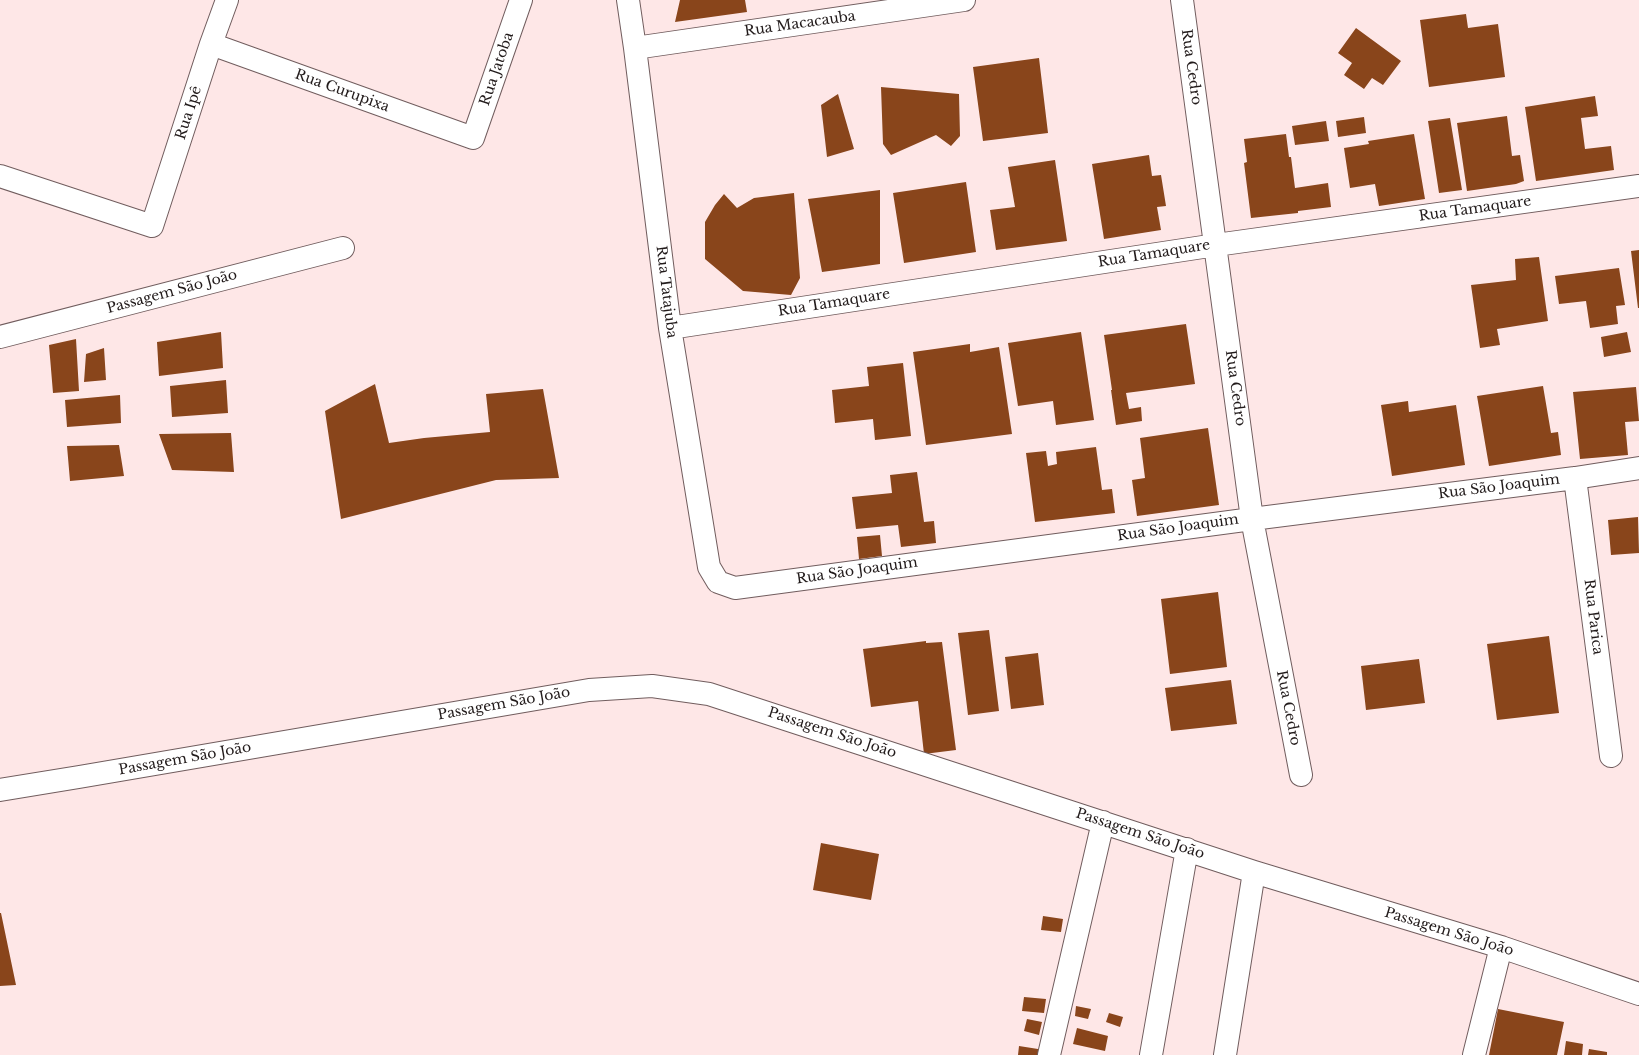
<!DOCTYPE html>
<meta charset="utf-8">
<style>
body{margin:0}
canvas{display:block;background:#fee7e7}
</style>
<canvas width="1639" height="1055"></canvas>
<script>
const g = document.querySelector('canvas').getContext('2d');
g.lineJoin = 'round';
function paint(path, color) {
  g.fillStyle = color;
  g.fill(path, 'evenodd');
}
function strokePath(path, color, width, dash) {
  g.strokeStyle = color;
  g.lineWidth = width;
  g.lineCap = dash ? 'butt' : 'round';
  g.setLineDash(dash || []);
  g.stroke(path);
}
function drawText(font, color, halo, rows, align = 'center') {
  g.font = font + ' "Libre Baskerville",serif';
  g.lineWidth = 4;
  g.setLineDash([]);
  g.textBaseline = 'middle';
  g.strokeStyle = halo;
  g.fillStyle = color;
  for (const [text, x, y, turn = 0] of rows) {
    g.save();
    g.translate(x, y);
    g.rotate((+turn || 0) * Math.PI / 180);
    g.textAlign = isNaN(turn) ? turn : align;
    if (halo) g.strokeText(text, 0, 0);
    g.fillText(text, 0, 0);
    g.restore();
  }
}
paint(new Path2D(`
 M 680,0 L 745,0 L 747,12 L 675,22 Z
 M 1466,14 L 1468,28 L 1498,24 L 1505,77 L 1429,87 L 1420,20 Z
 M 1356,28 L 1401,61 L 1383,85 L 1372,78 L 1364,89 L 1344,75 L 1352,63 L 1338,53 Z
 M 1039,58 L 1048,133 L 983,141 L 973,67 Z
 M 881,87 L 959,94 L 960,136 L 951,146 L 936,135 L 891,155 L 883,144 Z
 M 838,94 L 854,149 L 827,157 L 821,105 Z
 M 1595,96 L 1598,116 L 1581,118 L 1585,149 L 1611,146 L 1614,170 L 1536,181 L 1525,107 Z
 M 1507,116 L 1512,156 L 1520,155 L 1524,181 L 1516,184 L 1467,191 L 1457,123 Z
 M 1364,117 L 1366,133 L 1338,137 L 1336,121 Z
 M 1450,118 L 1462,190 L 1439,193 L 1428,121 Z
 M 1326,121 L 1329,141 L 1295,145 L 1292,126 Z
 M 1286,134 L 1289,157 L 1291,157 L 1295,188 L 1328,183 L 1331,207 L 1298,211 L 1298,213 L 1251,218 L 1244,163 L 1247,162 L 1244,139 Z
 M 1414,134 L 1425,199 L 1379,206 L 1375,184 L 1350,188 L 1344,148 L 1369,144 L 1368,141 Z
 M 1149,155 L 1152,176 L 1161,175 L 1166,206 L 1157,207 L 1161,230 L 1104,239 L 1092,164 Z
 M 1055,160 L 1067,241 L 996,250 L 990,210 L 1015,207 L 1008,167 Z
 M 966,182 L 976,252 L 904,263 L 893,193 Z
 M 880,190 L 880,264 L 822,272 L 808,199 Z
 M 794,193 L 800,278 L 791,295 L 743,291 L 705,259 L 705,222 L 715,205 L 724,194 L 737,208 L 754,198 Z
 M 1639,250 L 1639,308 L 1638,308 L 1631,251 Z
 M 1539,257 L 1548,321 L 1497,329 L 1500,345 L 1480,348 L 1471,285 L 1516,280 L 1515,259 Z
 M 1619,268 L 1625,305 L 1616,306 L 1618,324 L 1590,328 L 1586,301 L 1559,304 L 1555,276 Z
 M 1186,324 L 1195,384 L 1126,393 L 1129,409 L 1141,407 L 1142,421 L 1116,425 L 1111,390 L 1112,390 L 1104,335 Z
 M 221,332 L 223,368 L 159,376 L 157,342 Z
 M 1081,332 L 1094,420 L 1056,425 L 1053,401 L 1018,406 L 1008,343 Z
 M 1627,332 L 1631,352 L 1604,357 L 1601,337 Z
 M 76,339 L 79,391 L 53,393 L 49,345 Z
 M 970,344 L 970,352 L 999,347 L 1012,434 L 926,445 L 913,352 Z
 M 104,348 L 106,380 L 84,382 L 86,354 Z
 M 903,363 L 911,436 L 875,440 L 873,419 L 835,423 L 832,390 L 869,386 L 867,367 Z
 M 226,380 L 228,413 L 172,417 L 170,386 Z
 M 375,384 L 389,443 L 424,438 L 490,432 L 486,394 L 543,389 L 559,478 L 496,480 L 341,519 L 325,411 Z
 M 1543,386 L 1551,433 L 1558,432 L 1561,455 L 1489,466 L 1477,396 Z
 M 1636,387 L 1639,421 L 1625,422 L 1628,455 L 1580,459 L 1573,392 Z
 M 120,395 L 121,423 L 67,427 L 65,400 Z
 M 1408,401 L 1409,412 L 1456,405 L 1465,465 L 1392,476 L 1381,405 Z
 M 1208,428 L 1219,505 L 1137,516 L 1132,480 L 1145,478 L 1140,438 Z
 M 231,433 L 234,472 L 172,470 L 159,434 Z
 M 119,445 L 124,476 L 70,481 L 67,446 Z
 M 1096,447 L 1102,490 L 1112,489 L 1115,513 L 1035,522 L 1026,453 L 1046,451 L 1048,466 L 1057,464 L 1056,452 Z
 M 917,472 L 924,522 L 934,521 L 936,543 L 901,547 L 898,525 L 856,529 L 852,497 L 892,493 L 890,475 Z
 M 1638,517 L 1639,553 L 1611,555 L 1608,520 Z
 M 880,535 L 882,556 L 859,559 L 857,537 Z
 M 1218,592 L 1227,667 L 1170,674 L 1161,599 Z
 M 989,630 L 999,711 L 968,715 L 958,633 Z
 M 1549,636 L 1559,713 L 1497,720 L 1487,644 Z
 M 926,641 L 926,643 L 942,642 L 956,750 L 924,754 L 918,701 L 871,707 L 863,649 Z
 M 1038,653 L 1044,705 L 1011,709 L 1005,657 Z
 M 1419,659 L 1425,703 L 1366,710 L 1361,666 Z
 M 1231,680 L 1237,724 L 1171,731 L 1165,688 Z
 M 821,843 L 879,854 L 871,900 L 813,890 Z
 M 0,913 L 1,913 L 16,985 L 0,986 Z
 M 1043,916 L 1063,919 L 1061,932 L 1041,930 Z
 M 1024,997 L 1046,999 L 1044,1013 L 1022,1011 Z
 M 1076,1006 L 1091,1009 L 1088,1019 L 1075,1016 Z
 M 1498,1009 L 1564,1022 L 1557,1055 L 1489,1055 Z
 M 1109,1013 L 1123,1017 L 1120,1027 L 1106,1022 Z
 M 1027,1019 L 1042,1022 L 1039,1035 L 1024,1031 Z
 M 1077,1028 L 1108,1036 L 1105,1051 L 1073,1044 Z
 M 1566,1041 L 1583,1044 L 1582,1055 L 1564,1055 Z
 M 1019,1046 L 1038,1049 L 1038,1055 L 1018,1055 Z
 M 1589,1049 L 1607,1052 L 1607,1055 L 1588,1055 Z`), '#89451b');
const street = new Path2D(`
 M 628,0 L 635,48 L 670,328 L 709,567 L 718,582 L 735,588 L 1252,519 L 1575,478 L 1639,468
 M 1182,0 L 1252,519 L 1301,775
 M 211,44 L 473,138 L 521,0
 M 635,48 L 964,0
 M 0,176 L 152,226 L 211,44 L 227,0
 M 670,328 L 1216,245 L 1639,186
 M 0,337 L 343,248
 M 1575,478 L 1611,756
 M 0,790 L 79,777 L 589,690 L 652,686 L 709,694 L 1254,872 L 1501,947 L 1639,994
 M 1049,1055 L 1103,822
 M 1151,1055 L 1187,849
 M 1225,1055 L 1254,872
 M 1474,1055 L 1501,947`);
strokePath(street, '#715d5e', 24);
strokePath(street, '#fff', 22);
drawText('14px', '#221b1b', '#fff', [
 ["Rua Macacauba",800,24,-8],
 ["Rua Cedro",1191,67,82],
 ["Rua Jatoba",497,69,-71],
 ["Rua Curupixa",342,91,20],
 ["Rua Ipê",189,113,-72],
 ["Rua Tamaquare",1475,209,-8],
 ["Rua Tamaquare",1154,254,-9],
 ["Passagem São João",172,292,-15],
 ["Rua Tatajuba",666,292,83],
 ["Rua Tamaquare",834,303,-9],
 ["Rua Cedro",1235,388,82],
 ["Rua São Joaquim",1499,487,-7],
 ["Rua São Joaquim",1178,528,-8],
 ["Rua São Joaquim",857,571,-8],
 ["Rua Parica",1593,617,83],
 ["Passagem São João",504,704,-10],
 ["Rua Cedro",1288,708,79],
 ["Passagem São João",832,733,18],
 ["Passagem São João",185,759,-10],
 ["Passagem São João",1140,834,18],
 ["Passagem São João",1449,932,17]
]);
</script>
